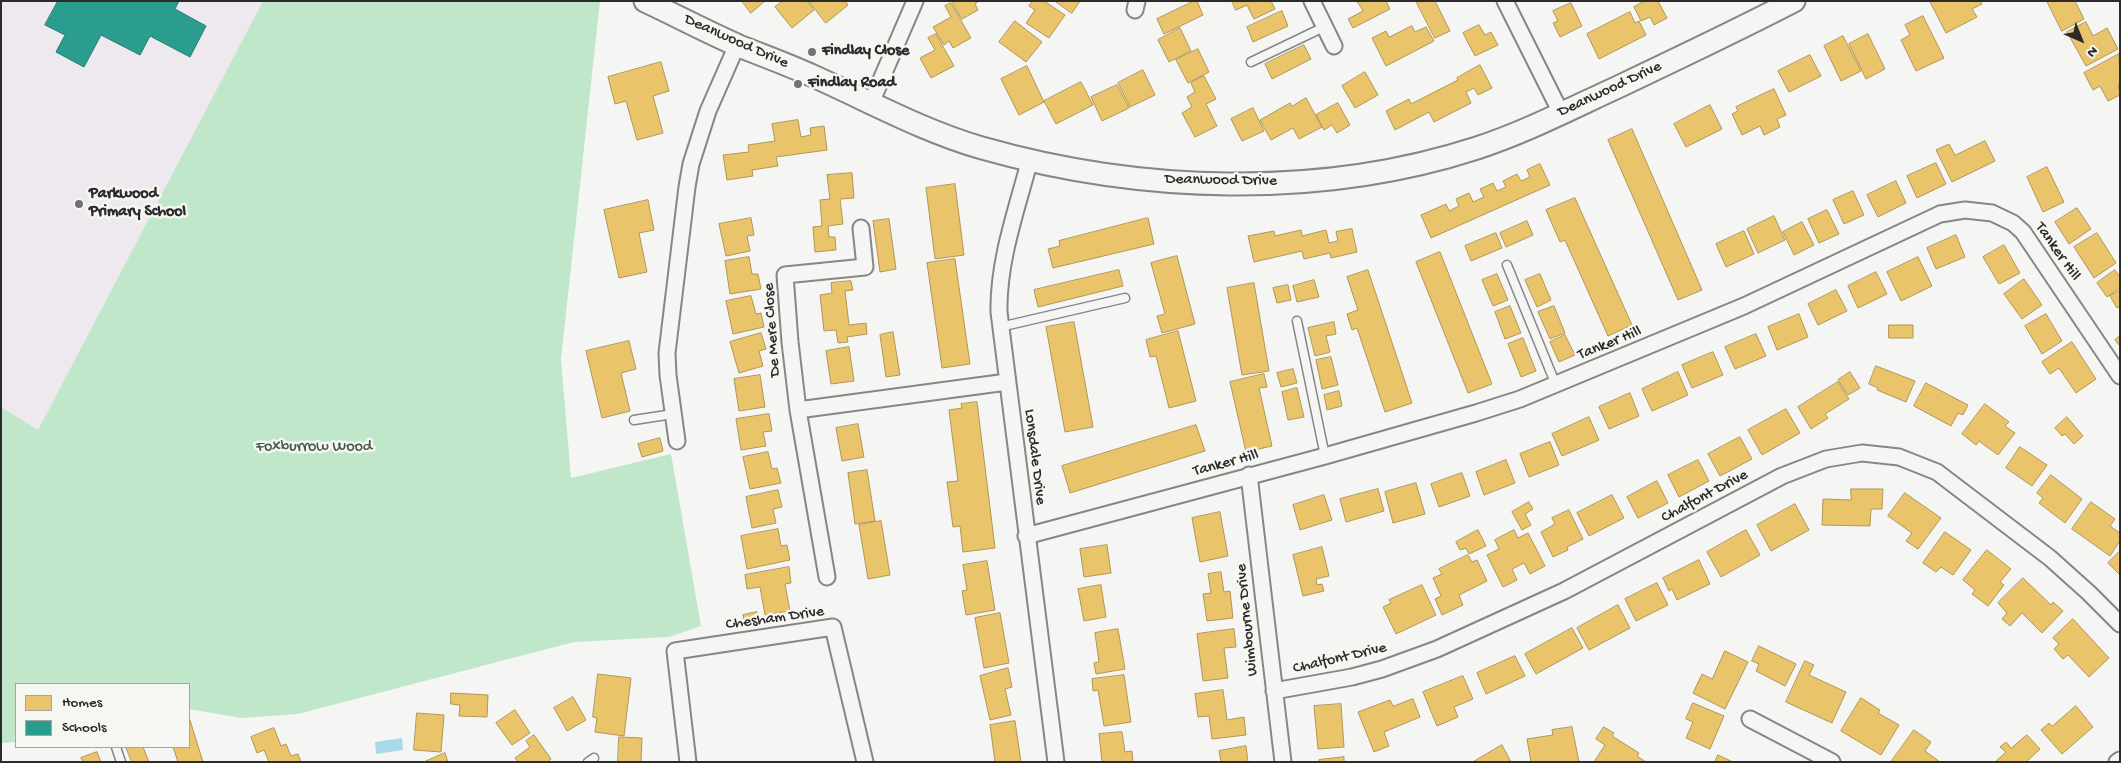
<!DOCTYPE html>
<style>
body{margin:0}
#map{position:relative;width:2121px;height:763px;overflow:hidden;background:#f5f5f3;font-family:"Gochi Hand",sans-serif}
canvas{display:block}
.frame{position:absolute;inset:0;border:2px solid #2b2b2b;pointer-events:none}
.legend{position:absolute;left:15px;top:683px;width:175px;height:65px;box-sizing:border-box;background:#f6f6f2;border:1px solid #a5a5a2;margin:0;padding:6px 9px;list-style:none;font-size:15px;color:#2b2b2b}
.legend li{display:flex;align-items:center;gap:10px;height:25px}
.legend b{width:25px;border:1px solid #a5a5a2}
.north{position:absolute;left:2056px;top:15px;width:50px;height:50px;-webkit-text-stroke:4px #f6f6f2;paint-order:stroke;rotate:136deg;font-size:14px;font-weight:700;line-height:20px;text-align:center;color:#2b2b2b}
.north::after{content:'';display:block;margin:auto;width:18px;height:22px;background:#2b2b2b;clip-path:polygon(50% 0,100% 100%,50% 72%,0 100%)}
</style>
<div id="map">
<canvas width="2121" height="763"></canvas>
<div class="frame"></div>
<ul class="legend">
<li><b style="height:14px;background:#e9c46a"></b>Homes</li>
<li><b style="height:14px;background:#2a9d8f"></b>Schools</li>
</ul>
<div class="north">N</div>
</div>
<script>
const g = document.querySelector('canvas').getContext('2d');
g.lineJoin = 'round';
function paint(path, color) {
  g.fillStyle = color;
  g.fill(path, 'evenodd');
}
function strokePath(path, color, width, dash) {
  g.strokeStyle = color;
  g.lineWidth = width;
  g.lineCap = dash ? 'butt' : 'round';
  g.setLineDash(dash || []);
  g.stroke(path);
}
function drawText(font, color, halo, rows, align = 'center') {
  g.font = font + ' "Gochi Hand",sans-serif';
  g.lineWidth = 5;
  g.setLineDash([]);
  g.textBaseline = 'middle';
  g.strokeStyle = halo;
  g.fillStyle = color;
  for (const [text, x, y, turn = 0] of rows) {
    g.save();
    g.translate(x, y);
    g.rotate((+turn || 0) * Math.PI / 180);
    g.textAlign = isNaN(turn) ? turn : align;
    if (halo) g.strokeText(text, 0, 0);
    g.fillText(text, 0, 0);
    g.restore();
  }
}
paint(new Path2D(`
 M 1,1 L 263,1 L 38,430 L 1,407 Z`), '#ede9ef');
paint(new Path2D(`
 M 263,1 L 600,1 L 561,359 L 571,478 L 671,454 L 701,626 L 669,637 L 574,642 L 298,714 L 241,718 L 189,709 L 189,684 L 16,684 L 16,742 L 1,743 L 1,407 L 38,430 Z`), '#c0e7ca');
paint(new Path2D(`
 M 402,738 L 403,750 L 376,754 L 375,742 Z`), '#a9daec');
const homes = new Path2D(`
 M 742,1 L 765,1 L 751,13 Z
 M 783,1 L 807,1 L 814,10 L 792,28 L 775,7 Z
 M 809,1 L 845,1 L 848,5 L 826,23 Z
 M 952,1 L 979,1 L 975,4 L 978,10 L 962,19 Z
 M 1033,1 L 1044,1 L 1065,15 L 1049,38 L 1026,23 L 1035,10 L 1029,6 Z
 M 1055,1 L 1080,1 L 1072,13 Z
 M 1194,1 L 1197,1 L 1203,15 L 1164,34 L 1157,19 Z
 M 1232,1 L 1271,1 L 1275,9 L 1254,19 L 1247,5 L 1236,10 Z
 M 1357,1 L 1386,1 L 1390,9 L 1353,28 L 1348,19 L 1363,11 Z
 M 1416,1 L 1435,1 L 1450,31 L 1435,38 Z
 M 1645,1 L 1658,1 L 1667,18 L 1654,25 L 1650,17 L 1641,21 L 1634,7 Z
 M 1980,1 L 1982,4 L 1972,9 L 1977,17 L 1946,33 L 1930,2 Z
 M 2047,1 L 2075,1 L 2084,19 L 2062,31 Z
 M 951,3 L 971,38 L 953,48 L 949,41 L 944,45 L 933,27 L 951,17 L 945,6 Z
 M 1571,3 L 1582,26 L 1560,37 L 1553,23 L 1558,21 L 1553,11 Z
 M 1282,11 L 1288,26 L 1253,42 L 1247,27 Z
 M 1630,12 L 1635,23 L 1639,21 L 1646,35 L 1599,59 L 1587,34 Z
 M 1923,16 L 1944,58 L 1916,71 L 1901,40 L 1910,35 L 1905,25 Z
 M 1015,21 L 1042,42 L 1026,62 L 999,42 Z
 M 2086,22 L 2093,36 L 2107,28 L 2118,49 L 2086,66 L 2067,32 Z
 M 1479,25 L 1485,35 L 1491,32 L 1498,45 L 1475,56 L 1463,33 Z
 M 1412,26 L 1415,32 L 1426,27 L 1434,41 L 1386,66 L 1372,38 L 1386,31 L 1389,37 Z
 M 1180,28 L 1191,51 L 1169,62 L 1158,40 Z
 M 936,34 L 954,66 L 931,78 L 920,58 L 935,50 L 928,38 Z
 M 1868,34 L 1885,69 L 1866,79 L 1849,44 Z
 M 1843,36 L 1861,71 L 1841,81 L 1824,46 Z
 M 1304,45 L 1311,59 L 1272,79 L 1265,64 Z
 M 1198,49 L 1209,72 L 1188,83 L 1176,60 Z
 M 2119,54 L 2120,84 L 2118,85 L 2120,95 L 2108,101 L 2100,86 L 2093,90 L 2084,73 Z
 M 1810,55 L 1821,76 L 1789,92 L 1778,71 Z
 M 661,62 L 669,91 L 653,96 L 663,133 L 637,140 L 626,101 L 615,104 L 608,77 Z
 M 1480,65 L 1492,88 L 1478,95 L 1474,88 L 1466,92 L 1471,103 L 1434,122 L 1429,112 L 1395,130 L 1386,111 L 1409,99 L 1411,104 L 1458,80 L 1457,78 Z
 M 1027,66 L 1044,102 L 1019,115 L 1001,79 Z
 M 1143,70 L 1155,95 L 1130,107 L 1118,83 Z
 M 1365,72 L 1378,95 L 1355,108 L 1342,86 Z
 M 1204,76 L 1216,99 L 1206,104 L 1217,126 L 1195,137 L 1182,113 L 1192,107 L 1187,97 L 1195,92 L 1191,83 Z
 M 1081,82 L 1093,105 L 1056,124 L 1044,101 Z
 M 1117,85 L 1129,108 L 1102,121 L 1091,97 Z
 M 1774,89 L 1786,115 L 1777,119 L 1780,127 L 1764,135 L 1760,126 L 1742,135 L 1732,114 L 1738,111 L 1736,107 Z
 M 1306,98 L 1322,127 L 1299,139 L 1293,128 L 1271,140 L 1260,120 L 1290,103 L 1292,106 Z
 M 1338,103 L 1350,125 L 1337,133 L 1332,125 L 1324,130 L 1316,115 Z
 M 1710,105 L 1722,129 L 1686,147 L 1674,124 Z
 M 1253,108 L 1264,131 L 1242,141 L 1231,119 Z
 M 798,120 L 801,137 L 811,135 L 810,128 L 824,126 L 827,150 L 776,157 L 778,166 L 752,170 L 753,176 L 727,180 L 723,155 L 749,152 L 748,145 L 775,141 L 772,124 Z
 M 1632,129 L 1702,290 L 1678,300 L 1608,140 Z
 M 1985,141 L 1995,161 L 1952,182 L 1936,150 L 1949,144 L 1955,155 Z
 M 1936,163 L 1946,184 L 1917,198 L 1907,176 Z
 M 1540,164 L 1550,185 L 1431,238 L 1421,215 L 1446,204 L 1449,211 L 1459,206 L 1456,199 L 1469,193 L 1473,202 L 1484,197 L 1480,189 L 1493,183 L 1497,191 L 1506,187 L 1503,181 L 1517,174 L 1521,181 L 1530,177 L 1527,170 Z
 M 2047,167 L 2064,202 L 2043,212 L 2027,177 Z
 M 852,173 L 854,198 L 840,199 L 843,224 L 828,226 L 829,237 L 835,237 L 836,250 L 815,252 L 813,227 L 822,226 L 820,200 L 830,199 L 827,175 Z
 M 1896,181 L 1906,203 L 1878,217 L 1867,195 Z
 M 955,184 L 964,255 L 935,259 L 926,188 Z
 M 1853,191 L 1864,215 L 1844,224 L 1833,200 Z
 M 1575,198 L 1632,325 L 1608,336 L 1565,240 L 1560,242 L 1546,210 Z
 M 648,200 L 654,230 L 639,233 L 647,272 L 619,278 L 604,210 Z
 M 2077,208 L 2091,229 L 2069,244 L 2055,222 Z
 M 1827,210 L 1839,234 L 1819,243 L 1808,219 Z
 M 1774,216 L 1785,240 L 1758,253 L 1747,229 Z
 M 751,218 L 754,235 L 747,236 L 750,251 L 726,256 L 719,224 Z
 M 1148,218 L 1154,244 L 1053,268 L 1048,249 L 1060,246 L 1059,241 Z
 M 889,219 L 896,269 L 880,272 L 873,221 Z
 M 1527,221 L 1533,235 L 1506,247 L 1500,233 Z
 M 1802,222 L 1814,245 L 1794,255 L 1783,232 Z
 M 1352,229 L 1357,252 L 1331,258 L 1330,253 L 1304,259 L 1302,251 L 1254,262 L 1248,236 L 1274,231 L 1275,236 L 1301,230 L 1302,236 L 1326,230 L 1329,243 L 1338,241 L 1336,232 Z
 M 1744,231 L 1754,254 L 1726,267 L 1716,244 Z
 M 1496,233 L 1502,248 L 1471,261 L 1465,246 Z
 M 2097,233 L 2116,263 L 2094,278 L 2074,247 Z
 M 1956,235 L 1965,257 L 1936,269 L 1927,248 Z
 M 2004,245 L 2020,273 L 1999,284 L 1983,257 Z
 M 1440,252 L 1492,384 L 1468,393 L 1416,262 Z
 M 1177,256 L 1195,324 L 1162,333 L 1157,316 L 1165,314 L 1151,263 Z
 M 749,257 L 752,274 L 758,274 L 761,289 L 730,294 L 725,261 Z
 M 1918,257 L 1932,286 L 1901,301 L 1887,272 Z
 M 955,259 L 970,364 L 942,368 L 927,263 Z
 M 1119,270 L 1123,286 L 1038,307 L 1034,290 Z
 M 1368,270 L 1412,403 L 1385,412 L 1357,328 L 1352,330 L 1347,314 L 1358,310 L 1347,277 Z
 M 2115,270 L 2120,277 L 2120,288 L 2107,297 L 2097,283 Z
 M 1876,272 L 1887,294 L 1858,308 L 1848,286 Z
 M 1497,274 L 1508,300 L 1493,306 L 1482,280 Z
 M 1540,274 L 1551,300 L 1537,307 L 1525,280 Z
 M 2024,279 L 2042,305 L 2022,319 L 2004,294 Z
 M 1314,280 L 1319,297 L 1297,302 L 1293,286 Z
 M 851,281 L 853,290 L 845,291 L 849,325 L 866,323 L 867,334 L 847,337 L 848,342 L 838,343 L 836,330 L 824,331 L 820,295 L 832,293 L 831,283 Z
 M 1254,283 L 1269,371 L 1242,375 L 1227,288 Z
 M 1288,285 L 1291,300 L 1277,303 L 1273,288 Z
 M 1836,290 L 1847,311 L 1818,325 L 1808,304 Z
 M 2120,291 L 2120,306 L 2117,308 L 2110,296 Z
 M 751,296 L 756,314 L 761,313 L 764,327 L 733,334 L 726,301 Z
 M 1510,306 L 1521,333 L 1505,339 L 1495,312 Z
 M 1554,306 L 1565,333 L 1550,339 L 1538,312 Z
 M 1799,314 L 1808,337 L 1777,350 L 1768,327 Z
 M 2046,314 L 2062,341 L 2042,354 L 2025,326 Z
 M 1074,322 L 1093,427 L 1065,432 L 1046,327 Z
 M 1334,322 L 1336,334 L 1326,336 L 1330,352 L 1315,356 L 1308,328 Z
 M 1889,325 L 1913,325 L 1913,338 L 1889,338 Z
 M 1178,331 L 1196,401 L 1169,408 L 1156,356 L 1150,357 L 1146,340 Z
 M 893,332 L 900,375 L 886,377 L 880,335 Z
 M 761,333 L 766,349 L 759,351 L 763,366 L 739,373 L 730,342 Z
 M 1756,334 L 1766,356 L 1735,369 L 1725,347 Z
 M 1565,335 L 1575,355 L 1559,362 L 1550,342 Z
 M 2120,336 L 2120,346 L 2115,340 Z
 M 1523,338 L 1536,371 L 1521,377 L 1508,344 Z
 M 629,341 L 636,369 L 621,373 L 630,411 L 602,418 L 586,351 Z
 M 2072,342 L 2096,379 L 2076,393 L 2059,368 L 2050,374 L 2042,362 Z
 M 849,347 L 854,381 L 831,384 L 826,351 Z
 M 1713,352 L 1723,375 L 1692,388 L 1682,365 Z
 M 1331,357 L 1338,385 L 1322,389 L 1316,360 Z
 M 1876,366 L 1915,381 L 1906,402 L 1877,390 L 1878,388 L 1869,384 Z
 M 1293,369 L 1297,383 L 1281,387 L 1277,373 Z
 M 1678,372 L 1688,395 L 1652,411 L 1642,389 Z
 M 1850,372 L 1860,388 L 1848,395 L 1838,380 Z
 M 1264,374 L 1267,387 L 1259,388 L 1272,446 L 1246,452 L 1230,382 Z
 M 760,375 L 765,407 L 739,411 L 734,379 Z
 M 1838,382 L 1849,399 L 1825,414 L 1828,418 L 1811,429 L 1798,407 Z
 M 1926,383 L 1968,405 L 1963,415 L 1958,413 L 1951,426 L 1914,406 Z
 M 1297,388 L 1304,417 L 1288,420 L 1282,392 Z
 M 1339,391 L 1342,406 L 1327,410 L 1324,395 Z
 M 1630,393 L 1639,416 L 1609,429 L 1599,407 Z
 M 977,402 L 995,548 L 963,552 L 960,526 L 953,527 L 947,482 L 958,481 L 949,410 L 962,408 L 961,404 Z
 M 1985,404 L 2009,422 L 2005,426 L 2015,433 L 1998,455 L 1979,441 L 1976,445 L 1962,434 Z
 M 1786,409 L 1800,433 L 1762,455 L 1748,430 Z
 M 769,414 L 772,431 L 763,432 L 766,446 L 741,450 L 736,419 Z
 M 1589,417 L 1599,440 L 1562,456 L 1552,434 Z
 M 2067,417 L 2083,436 L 2074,444 L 2065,434 L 2062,436 L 2055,428 Z
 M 858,424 L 864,457 L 842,461 L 836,428 Z
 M 1196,425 L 1205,451 L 1070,493 L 1062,466 Z
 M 1740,437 L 1752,459 L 1720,476 L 1708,454 Z
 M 660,438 L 663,451 L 642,457 L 638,444 Z
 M 1550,442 L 1559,465 L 1529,477 L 1520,454 Z
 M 2020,447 L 2047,465 L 2032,486 L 2006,468 Z
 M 768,452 L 772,469 L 777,468 L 781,483 L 750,489 L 743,457 Z
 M 1506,460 L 1515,483 L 1484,495 L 1476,472 Z
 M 1698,460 L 1709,481 L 1679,497 L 1668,475 Z
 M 867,470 L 875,521 L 855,524 L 848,473 Z
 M 1462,473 L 1470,496 L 1439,507 L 1431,484 Z
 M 2051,475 L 2082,499 L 2065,523 L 2039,503 L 2043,498 L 2037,493 Z
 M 1657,481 L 1668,503 L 1638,518 L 1627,497 Z
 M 1416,483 L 1425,514 L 1393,523 L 1385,492 Z
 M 1378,489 L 1384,511 L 1346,522 L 1340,499 Z
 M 1851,489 L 1883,489 L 1882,509 L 1871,509 L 1870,526 L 1822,525 L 1823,499 L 1851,500 Z
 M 778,490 L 782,507 L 773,509 L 776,523 L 752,528 L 746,497 Z
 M 1905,493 L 1941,518 L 1918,549 L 1906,541 L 1912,533 L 1888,516 Z
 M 1324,495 L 1332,520 L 1300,530 L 1293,505 Z
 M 1612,495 L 1624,518 L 1589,536 L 1577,513 Z
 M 1529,502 L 1533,509 L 1525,514 L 1531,525 L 1522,530 L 1512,512 Z
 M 2091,502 L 2115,519 L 2110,526 L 2120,533 L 2120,541 L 2110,556 L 2072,529 Z
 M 1795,504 L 1809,530 L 1771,551 L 1757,525 Z
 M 1569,510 L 1583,539 L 1567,547 L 1568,550 L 1553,557 L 1541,532 L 1555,524 L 1552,518 Z
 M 1220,512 L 1228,556 L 1200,562 L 1192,518 Z
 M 881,521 L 890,575 L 868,579 L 859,525 Z
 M 778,529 L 781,546 L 787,545 L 790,560 L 747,569 L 741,536 Z
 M 1478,530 L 1486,546 L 1469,554 L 1466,548 L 1460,550 L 1456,542 Z
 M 1514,530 L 1518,538 L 1528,533 L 1545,566 L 1530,574 L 1524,563 L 1512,569 L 1517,580 L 1503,587 L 1487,555 L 1499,549 L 1495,540 Z
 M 1746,530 L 1760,555 L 1721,577 L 1707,552 Z
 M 1945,532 L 1971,550 L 1953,575 L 1941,567 L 1936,572 L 1923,563 Z
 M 1107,545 L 1111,573 L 1084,577 L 1080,549 Z
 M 1322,547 L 1329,576 L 1316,579 L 1317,585 L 1322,584 L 1324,591 L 1303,596 L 1293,555 Z
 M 1987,550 L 2011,569 L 2000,582 L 2004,585 L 1988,606 L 1972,594 L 1975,590 L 1963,580 Z
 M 2120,551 L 2120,575 L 2108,563 Z
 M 1468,555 L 1472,562 L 1477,560 L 1487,581 L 1459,595 L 1463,605 L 1442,615 L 1435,599 L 1441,596 L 1433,578 L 1442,574 L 1439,569 Z
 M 1699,560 L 1710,584 L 1677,600 L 1672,589 L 1669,591 L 1663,578 Z
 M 987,561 L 995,610 L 966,615 L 962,591 L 967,590 L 963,565 Z
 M 789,567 L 791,583 L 785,584 L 790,611 L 765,615 L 760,587 L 747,589 L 745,575 Z
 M 1221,572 L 1224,592 L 1230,591 L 1233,618 L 1207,621 L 1203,594 L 1211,593 L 1208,574 Z
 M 2023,578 L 2051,605 L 2053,602 L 2063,611 L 2042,633 L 2022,613 L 2010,626 L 2002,619 L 2007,613 L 1998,603 Z
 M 1657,583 L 1668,605 L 1636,621 L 1625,599 Z
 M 1101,585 L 1106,617 L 1084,621 L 1078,589 Z
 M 1422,585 L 1436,615 L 1396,634 L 1383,607 L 1391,603 L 1389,600 Z
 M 1618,605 L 1630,628 L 1589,650 L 1577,628 Z
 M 757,612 L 759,623 L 745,626 L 743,615 Z
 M 1000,613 L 1009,663 L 984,668 L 975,618 Z
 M 2073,619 L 2109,658 L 2089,677 L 2068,655 L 2063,659 L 2054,649 L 2059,644 L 2053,638 Z
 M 1572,628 L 1583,648 L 1536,674 L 1525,654 Z
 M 1118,629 L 1125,669 L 1096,674 L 1094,663 L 1099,662 L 1095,633 Z
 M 1234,629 L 1236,647 L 1224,648 L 1228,678 L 1203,681 L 1197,634 Z
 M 1759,646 L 1796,664 L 1785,686 L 1756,671 L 1759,664 L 1752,661 Z
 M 1725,651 L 1748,662 L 1725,709 L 1693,693 L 1702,674 L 1712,679 Z
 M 1515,656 L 1525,676 L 1486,694 L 1477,673 Z
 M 1805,661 L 1814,665 L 1809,675 L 1846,692 L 1832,723 L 1786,702 Z
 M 1008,668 L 1012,687 L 1005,689 L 1011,715 L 990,720 L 980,676 Z
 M 598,674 L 631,678 L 624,736 L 595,732 L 597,718 L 593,717 Z
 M 1124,675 L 1131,722 L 1104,726 L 1098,690 L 1093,691 L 1092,679 Z
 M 1463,676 L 1473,699 L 1454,707 L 1458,717 L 1437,726 L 1423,692 Z
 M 1223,690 L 1227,720 L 1244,717 L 1246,735 L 1212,739 L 1209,716 L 1198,717 L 1195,694 Z
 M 451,693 L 488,695 L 487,717 L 459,716 L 460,705 L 451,704 Z
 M 573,697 L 586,720 L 567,731 L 554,708 Z
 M 1861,698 L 1880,710 L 1878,713 L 1899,725 L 1881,755 L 1841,731 Z
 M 1413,699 L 1420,717 L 1384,732 L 1389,746 L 1374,752 L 1358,712 L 1390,700 L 1393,706 Z
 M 1693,703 L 1724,716 L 1710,749 L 1686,738 L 1693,722 L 1686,719 Z
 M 1341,704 L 1344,747 L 1318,749 L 1314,706 Z
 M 2076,706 L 2093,727 L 2062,754 L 2041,730 L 2049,723 L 2052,726 Z
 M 515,710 L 530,733 L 512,745 L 496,723 Z
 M 417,713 L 444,715 L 441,752 L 414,750 Z
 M 189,717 L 203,762 L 178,762 L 173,747 L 189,747 Z
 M 1015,721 L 1021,762 L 995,762 L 990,725 Z
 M 1572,727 L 1579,762 L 1531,762 L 1527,739 L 1553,735 L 1552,730 Z
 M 1604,727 L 1614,733 L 1612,736 L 1639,753 L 1637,756 L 1646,762 L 1594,762 L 1605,745 L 1596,739 Z
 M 274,728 L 281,746 L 286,744 L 291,756 L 298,754 L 301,762 L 269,762 L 264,750 L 257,753 L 251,737 Z
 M 1914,730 L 1931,742 L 1925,751 L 1940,762 L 1891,762 Z
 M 1122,732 L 1125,752 L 1132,751 L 1133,762 L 1102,762 L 1099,734 Z
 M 534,735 L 551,759 L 547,762 L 518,762 L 515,758 L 530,747 L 526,741 Z
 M 2027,735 L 2040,749 L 2026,762 L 1995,762 L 2006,752 L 2000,747 L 2006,742 L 2011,748 Z
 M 619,737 L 642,738 L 641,762 L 618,762 Z
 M 1502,745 L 1511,762 L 1473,762 Z
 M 1246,746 L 1248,762 L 1221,762 L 1219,751 Z
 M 126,747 L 143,747 L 149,762 L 132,762 Z
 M 97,752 L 101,762 L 83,762 L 81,758 Z
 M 445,753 L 448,762 L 424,762 Z
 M 1718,755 L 1733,762 L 1715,762 Z
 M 1344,757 L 1344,762 L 1319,762 L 1319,760 Z`);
paint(homes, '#e9c46a');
strokePath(homes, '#b09657', 1);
const schools = new Path2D(`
 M 58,1 L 179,1 L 175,9 L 206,26 L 190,57 L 150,36 L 140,55 L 101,35 L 84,67 L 56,52 L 65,35 L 45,25 Z`);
paint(schools, '#2a9d8f');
strokePath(schools, '#2a7b71', 1);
const lane = new Path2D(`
 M 1251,62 L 1324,27
 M 1507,265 L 1556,385
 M 1297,321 L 1325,456
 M 1000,327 L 1125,298
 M 634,420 L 673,414
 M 116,747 L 121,762
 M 588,762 L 594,758`);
const street = new Path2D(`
 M 1312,1 L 1334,46
 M 1505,1 L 1561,113
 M 1135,10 L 1137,1
 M 871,103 L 915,1
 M 1030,159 C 1017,209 998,260 999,312 L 1056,762
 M 798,410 L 1007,382
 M 677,441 L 668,375 L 667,353 L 687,187 L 691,164 L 708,111 L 737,45
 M 1249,475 L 1283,762
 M 1026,536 L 1325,456 L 1476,413 L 1520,399 L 1744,306 L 1940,214 L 1965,210 L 1992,213 L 2013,223 L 2023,232 L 2120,376
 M 827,577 L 798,410 L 790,342 L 785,275 L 865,267 L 861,228
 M 1274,691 L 1352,677 L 1382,669 L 1437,649 L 1564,591 L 1782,476 L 1826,459 L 1862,453 L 1899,457 L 1937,472 L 2050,558 L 2089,593 L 2120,624
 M 1750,719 L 1832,762
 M 688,762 L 675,651 L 833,627 L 865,762
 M 2117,762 L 2120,760`);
const secondary = new Path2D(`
 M 645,1 C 677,16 707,32 739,46 C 764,56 789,65 813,76 C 869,101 923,131 982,148 C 1140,193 1320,199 1477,148 C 1526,132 1572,108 1618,87 C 1677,59 1736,31 1794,1`);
strokePath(lane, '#868685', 11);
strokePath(street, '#868685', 19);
strokePath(secondary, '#868685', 25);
strokePath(lane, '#f5f5f3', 8);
strokePath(street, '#f5f5f3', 15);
strokePath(secondary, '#f5f5f3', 21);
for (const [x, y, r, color] of [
 [812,52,5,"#727271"],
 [798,84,5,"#727271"],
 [79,204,5,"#727271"]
]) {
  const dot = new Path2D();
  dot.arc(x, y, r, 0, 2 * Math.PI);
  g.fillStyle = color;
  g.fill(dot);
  strokePath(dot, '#f6f6f2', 2);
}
drawText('16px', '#2b2b2b', '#f6f6f2', [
 ["Deanwood Drive",736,42,24],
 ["Deanwood Drive",1610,90,-25],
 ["Deanwood Drive",1221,181,1],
 ["Tanker Hill",2057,252,55],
 ["De Mere Close",773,330,-94],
 ["Tanker Hill",1610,344,-22],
 ["Lonsdale Drive",1034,457,83],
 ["Tanker Hill",1226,464,-15],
 ["Chalfont Drive",1705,497,-28],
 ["Chesham Drive",775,619,-8],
 ["Wimbourne Drive",1248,620,-96],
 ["Chalfont Drive",1340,659,-13]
]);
drawText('bold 16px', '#2b2b2b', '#f6f6f2', [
 ["Findlay Close",822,52],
 ["Findlay Road",808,84],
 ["Parkwood",89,195],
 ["Primary School",89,213]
], 'left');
drawText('16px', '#46574a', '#f6f6f2', [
 ["Foxburrow Wood",314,448]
]);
</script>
